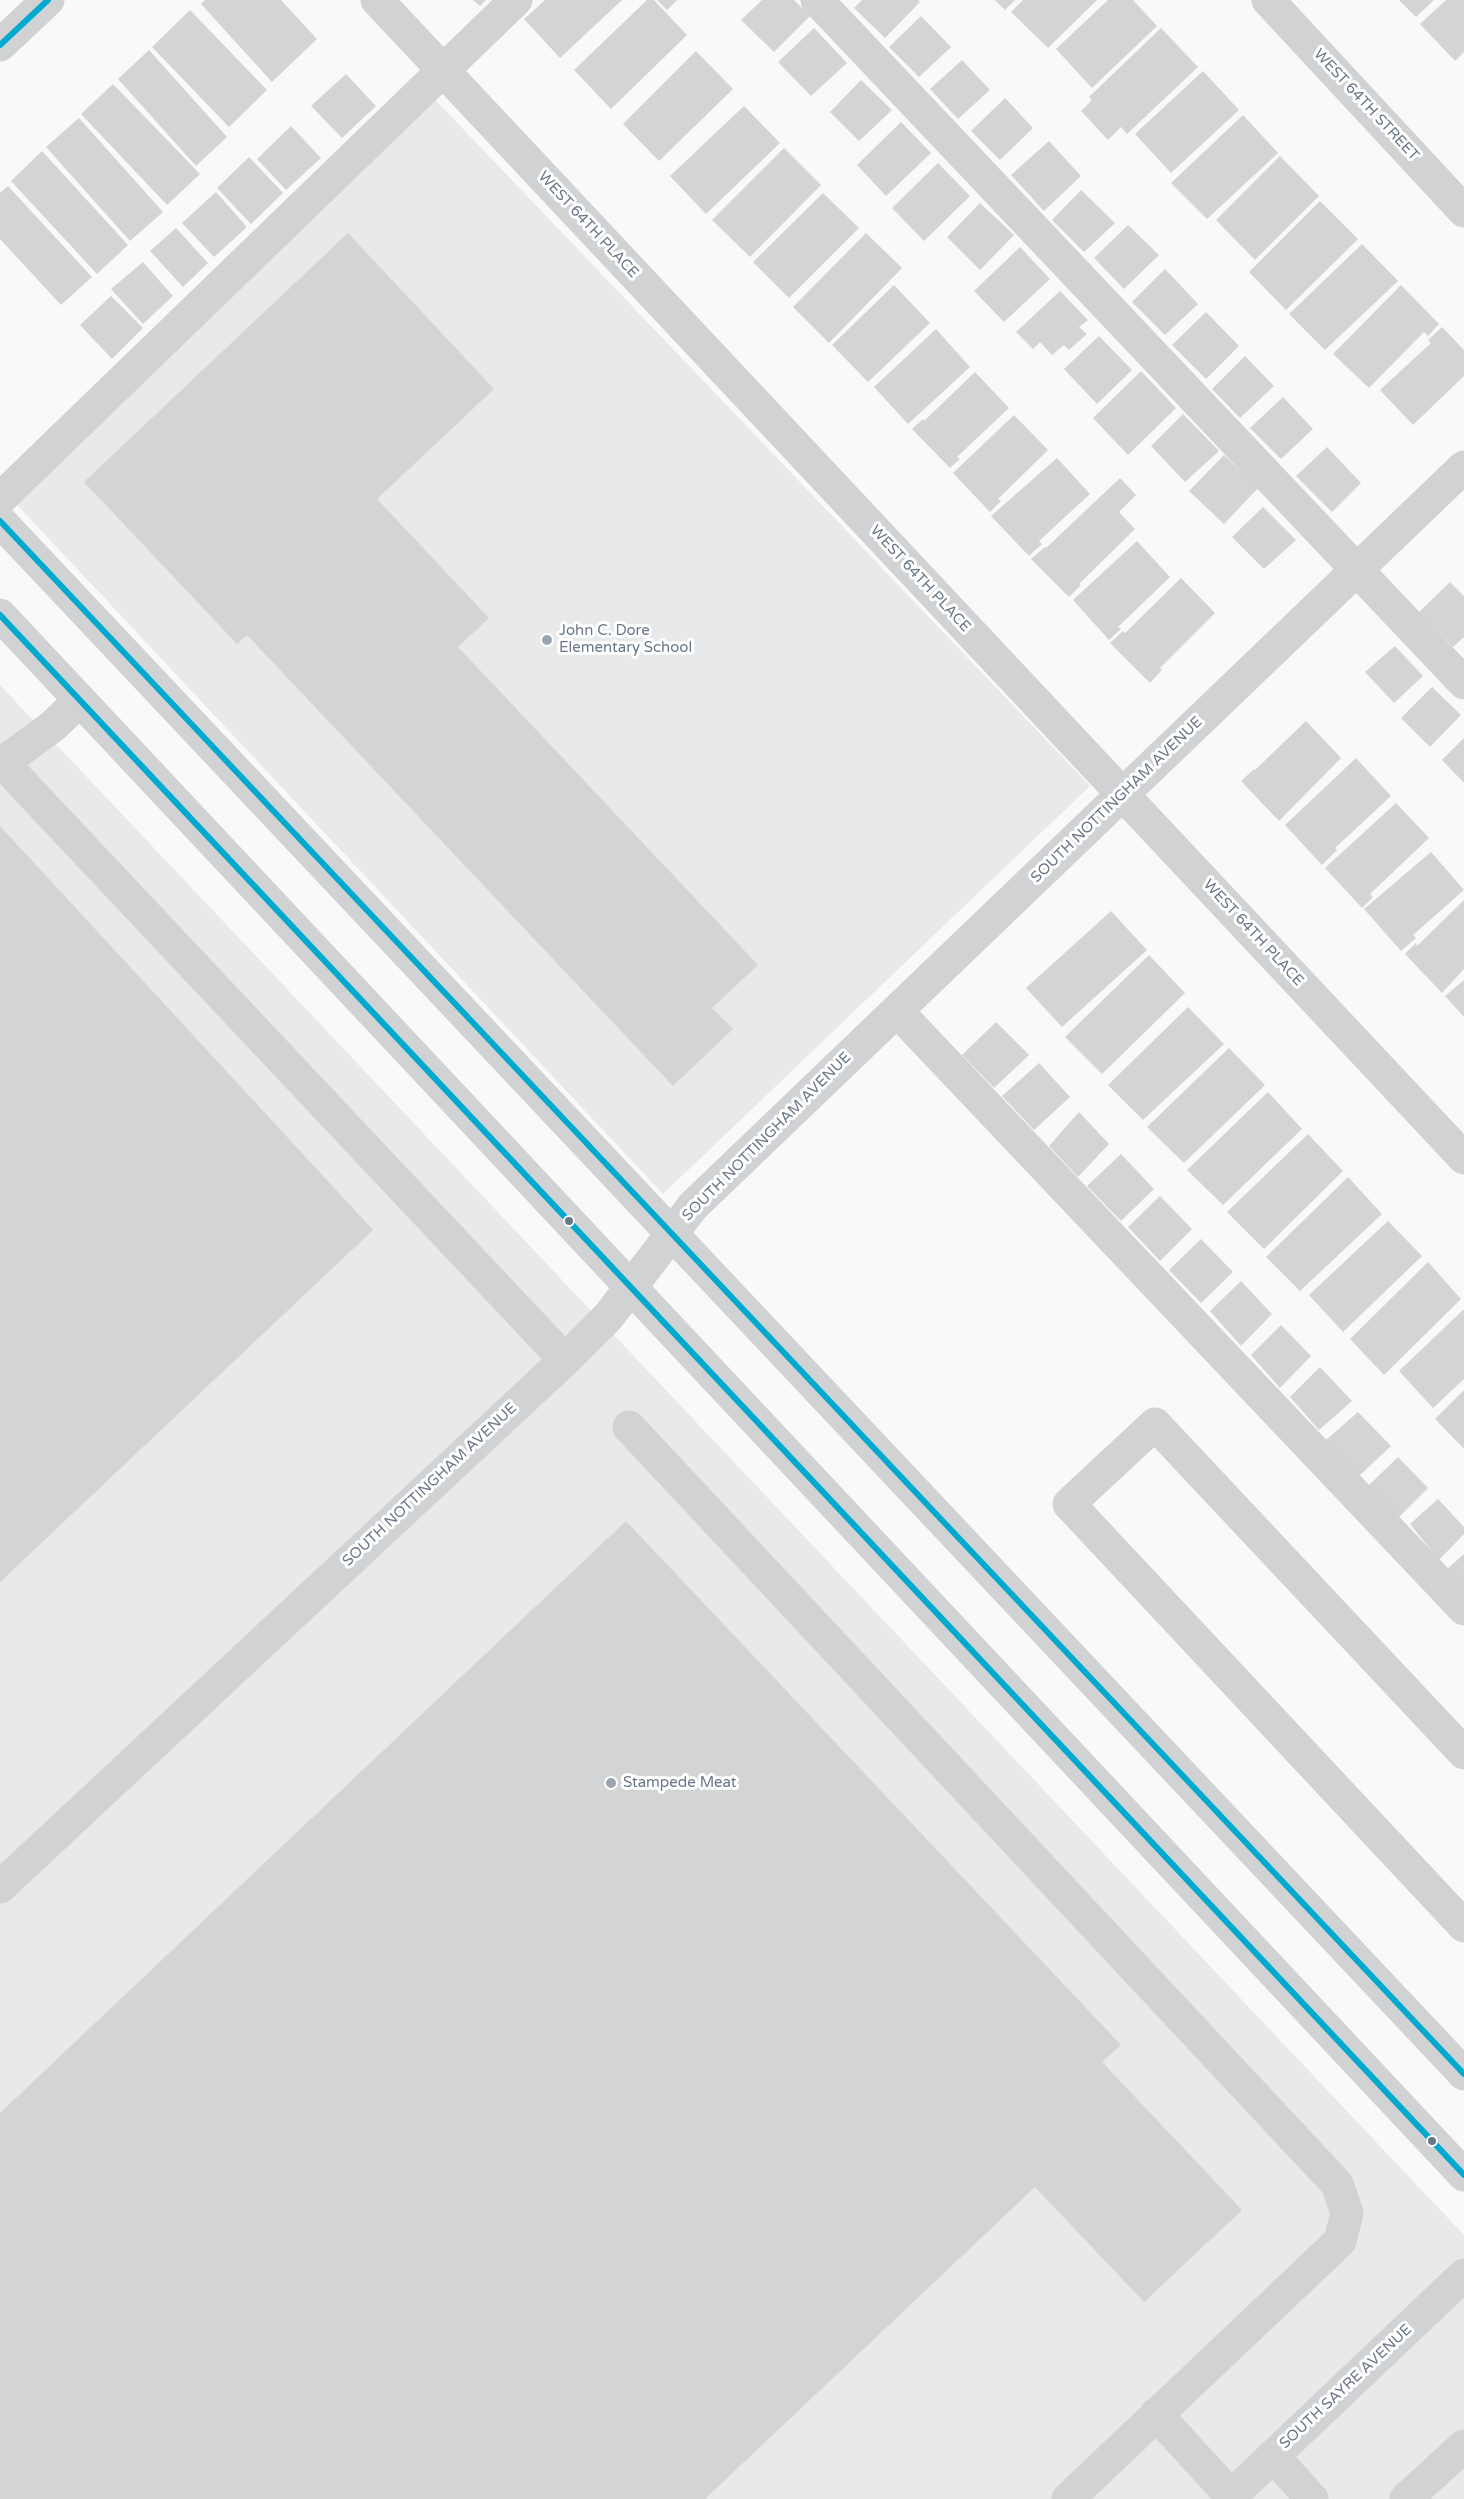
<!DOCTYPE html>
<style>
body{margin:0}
canvas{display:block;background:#f9f9f9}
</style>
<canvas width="1464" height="2499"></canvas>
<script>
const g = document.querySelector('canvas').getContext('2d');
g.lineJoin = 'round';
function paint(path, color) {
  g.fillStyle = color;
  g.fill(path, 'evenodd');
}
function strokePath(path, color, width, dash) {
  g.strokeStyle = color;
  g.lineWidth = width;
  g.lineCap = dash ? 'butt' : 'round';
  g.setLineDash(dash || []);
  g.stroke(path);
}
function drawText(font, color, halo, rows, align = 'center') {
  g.font = font + ' "Varela Round",sans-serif';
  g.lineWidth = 6;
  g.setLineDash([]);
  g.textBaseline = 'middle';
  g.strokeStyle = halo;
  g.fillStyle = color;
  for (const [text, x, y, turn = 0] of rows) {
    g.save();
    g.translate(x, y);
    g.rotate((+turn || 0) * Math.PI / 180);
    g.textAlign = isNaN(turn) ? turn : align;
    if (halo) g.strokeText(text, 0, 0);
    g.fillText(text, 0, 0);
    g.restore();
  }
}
paint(new Path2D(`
 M 424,88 L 1090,786 L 663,1194 L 6,493 Z
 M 0,685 L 1464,2235 L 1464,2499 L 0,2499 Z`), '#e8e9ea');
paint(new Path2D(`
 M 205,0 L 281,0 L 317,39 L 272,82 L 201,4 Z
 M 473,0 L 486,0 L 480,6 Z
 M 545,0 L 622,0 L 560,58 L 524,19 Z
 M 647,0 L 654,0 L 687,35 L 611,109 L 574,70 Z
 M 657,0 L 677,0 L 667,10 Z
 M 762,0 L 794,0 L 810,16 L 774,52 L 741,20 Z
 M 862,0 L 918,0 L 920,2 L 885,38 L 854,8 Z
 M 995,0 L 1015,0 L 1005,10 Z
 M 1023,0 L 1097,0 L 1048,48 L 1011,12 Z
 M 1108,0 L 1133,0 L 1157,26 L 1092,88 L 1056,49 Z
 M 1399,0 L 1434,0 L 1416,17 Z
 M 1446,0 L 1464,0 L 1464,52 L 1455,61 L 1420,24 Z
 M 190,10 L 267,90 L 229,127 L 152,47 Z
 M 921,16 L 951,47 L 919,77 L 889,47 Z
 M 814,28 L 847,63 L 811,96 L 778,62 Z
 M 1161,28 L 1198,67 L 1127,134 L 1121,127 L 1108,140 L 1081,111 L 1092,100 L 1089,97 Z
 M 149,50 L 227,137 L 196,166 L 118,79 Z
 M 696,51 L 733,89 L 659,161 L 623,124 Z
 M 962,60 L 990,90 L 958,119 L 930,89 Z
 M 1203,71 L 1239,110 L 1171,173 L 1135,134 Z
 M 346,74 L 376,106 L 342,138 L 311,106 Z
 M 861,80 L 892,110 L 859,141 L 830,112 Z
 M 113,84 L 200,174 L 167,205 L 81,114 Z
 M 1005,98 L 1033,128 L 1000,160 L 971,131 Z
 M 744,106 L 780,143 L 706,214 L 670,176 Z
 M 1243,115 L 1278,153 L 1207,219 L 1171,183 Z
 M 79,118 L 163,212 L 130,241 L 46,147 Z
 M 901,122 L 931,153 L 886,196 L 857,165 Z
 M 291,126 L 321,158 L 286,190 L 257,159 Z
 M 1049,141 L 1081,176 L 1044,211 L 1011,175 Z
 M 784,148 L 821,185 L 750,257 L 712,220 Z
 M 42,151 L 128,245 L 97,274 L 11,181 Z
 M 1280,156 L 1319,196 L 1255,260 L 1216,220 Z
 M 249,157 L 283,193 L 251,224 L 217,188 Z
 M 938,163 L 970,196 L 924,241 L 892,208 Z
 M 8,186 L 92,277 L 61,305 L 0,239 L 0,193 Z
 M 1081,190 L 1115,223 L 1084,252 L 1052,220 Z
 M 216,192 L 247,227 L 214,257 L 182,223 Z
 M 823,193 L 859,228 L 789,298 L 753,262 Z
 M 1320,201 L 1358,239 L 1286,310 L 1249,272 Z
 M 980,203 L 1014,235 L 980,270 L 947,237 Z
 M 1128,225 L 1159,255 L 1124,289 L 1094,258 Z
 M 176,228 L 208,263 L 183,287 L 150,251 Z
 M 348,233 L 494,389 L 377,499 L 489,618 L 458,647 L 758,965 L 712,1008 L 733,1029 L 673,1086 L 247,635 L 237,644 L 84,482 Z
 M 866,233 L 902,268 L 829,343 L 793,307 Z
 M 1362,244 L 1398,281 L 1325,350 L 1289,314 Z
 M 1020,247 L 1050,279 L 1004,322 L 974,291 Z
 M 143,262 L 173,296 L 143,324 L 111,289 Z
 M 1165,269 L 1198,304 L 1165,335 L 1132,302 Z
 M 894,285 L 930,323 L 868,382 L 832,345 Z
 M 1401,285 L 1439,324 L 1428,336 L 1424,332 L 1369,388 L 1333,354 Z
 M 1060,291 L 1088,320 L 1079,327 L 1087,334 L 1069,350 L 1064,345 L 1052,355 L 1040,342 L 1033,349 L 1016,332 Z
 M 111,296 L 143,328 L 112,359 L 80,325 Z
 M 1206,312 L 1239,346 L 1206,379 L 1172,345 Z
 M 1442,327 L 1464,350 L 1464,376 L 1413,425 L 1380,390 L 1431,343 L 1428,340 Z
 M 936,329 L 970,367 L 908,424 L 874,387 Z
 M 1099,336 L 1132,370 L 1097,404 L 1064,369 Z
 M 1245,356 L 1274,386 L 1240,418 L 1212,389 Z
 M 1141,371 L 1176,408 L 1128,455 L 1093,418 Z
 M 975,372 L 1009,408 L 957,457 L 960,459 L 950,468 L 912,429 L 923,419 L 924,421 Z
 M 1283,397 L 1313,429 L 1281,459 L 1250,428 Z
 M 1183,414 L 1219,451 L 1185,482 L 1151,446 Z
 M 1014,415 L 1048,450 L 998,499 L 1001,501 L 990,512 L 953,473 Z
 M 1327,447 L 1361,483 L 1332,512 L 1296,476 Z
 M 1224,455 L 1258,488 L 1224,524 L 1189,491 Z
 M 1057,458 L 1090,494 L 1039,541 L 1042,544 L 1029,556 L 991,516 Z
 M 1120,478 L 1136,495 L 1119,512 L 1135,529 L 1079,584 L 1081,585 L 1069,597 L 1031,559 L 1045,547 L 1046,548 Z
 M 1263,507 L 1296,540 L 1264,569 L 1232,537 Z
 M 1137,541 L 1170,577 L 1118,627 L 1121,629 L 1109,640 L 1073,600 Z
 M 1181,578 L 1215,613 L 1160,668 L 1162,670 L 1150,683 L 1110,643 L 1123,631 L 1125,633 Z
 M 1450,582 L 1464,596 L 1464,637 L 1453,647 L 1419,612 Z
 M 1395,646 L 1423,676 L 1394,703 L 1365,672 Z
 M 1432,687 L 1461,715 L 1430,747 L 1401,718 Z
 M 1306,721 L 1341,758 L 1279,821 L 1241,781 L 1254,769 L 1255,770 Z
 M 1464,738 L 1464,783 L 1442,760 Z
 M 1356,758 L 1391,796 L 1335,848 L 1337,850 L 1322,865 L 1285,825 Z
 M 1396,803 L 1429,838 L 1370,894 L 1373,897 L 1362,908 L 1325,868 Z
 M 0,826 L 373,1230 L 0,1582 Z
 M 1431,852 L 1464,890 L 1413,935 L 1416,938 L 1401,951 L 1364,909 Z
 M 1464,900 L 1464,969 L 1442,993 L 1405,954 L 1416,943 L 1417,946 Z
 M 1111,911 L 1147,950 L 1062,1027 L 1026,988 Z
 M 1149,955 L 1185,993 L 1102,1074 L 1065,1037 Z
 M 1464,980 L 1464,1017 L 1445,996 Z
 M 1188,1007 L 1224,1044 L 1143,1120 L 1108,1085 Z
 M 996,1022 L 1029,1055 L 994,1088 L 962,1055 Z
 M 1229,1048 L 1265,1085 L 1184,1163 L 1147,1127 Z
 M 1039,1063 L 1070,1097 L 1034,1130 L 1002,1096 Z
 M 1268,1092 L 1302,1129 L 1223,1205 L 1187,1170 Z
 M 1079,1112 L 1109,1144 L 1078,1177 L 1049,1146 Z
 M 1308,1134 L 1343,1171 L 1264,1249 L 1227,1212 Z
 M 1121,1154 L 1154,1189 L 1121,1221 L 1087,1186 Z
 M 1348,1177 L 1382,1214 L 1300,1291 L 1266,1257 Z
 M 1160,1196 L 1192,1229 L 1160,1261 L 1128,1227 Z
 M 1388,1221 L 1422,1256 L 1343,1332 L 1309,1295 Z
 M 1201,1239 L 1233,1272 L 1201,1303 L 1169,1270 Z
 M 1428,1262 L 1461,1299 L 1384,1375 L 1350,1339 Z
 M 1241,1281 L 1272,1314 L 1241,1346 L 1210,1311 Z
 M 1464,1309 L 1464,1379 L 1433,1408 L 1399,1371 Z
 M 1281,1325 L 1311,1356 L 1280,1388 L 1251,1355 Z
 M 1320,1367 L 1352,1401 L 1319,1430 L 1290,1397 Z
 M 1464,1390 L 1464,1449 L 1435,1419 Z
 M 1358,1412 L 1391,1446 L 1359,1476 L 1326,1440 Z
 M 1398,1457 L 1428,1488 L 1397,1519 L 1367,1487 Z
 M 1438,1499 L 1464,1527 L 1464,1534 L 1439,1560 L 1410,1524 Z
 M 626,1521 L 1121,2045 L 1102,2062 L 1242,2210 L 1144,2302 L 1035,2187 L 705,2499 L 0,2499 L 0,2113 Z
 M 1464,1554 L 1464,1589 L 1446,1570 Z`), '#d3d4d5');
strokePath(new Path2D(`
 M 377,0 L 1464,1158
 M 817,0 L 1464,683
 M 1268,0 L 1464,211
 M 0,45 L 48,0
 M 0,499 L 516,0
 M 0,521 L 1464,2074
 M 0,615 L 1464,2175
 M 3,763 L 565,1360
 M 0,765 L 53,726 L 80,700
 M 897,1011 L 1464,1609
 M 629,1427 L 1337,2184 L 1347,2213 L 1340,2241 L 1068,2499
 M 1464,1753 L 1155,1424 L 1069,1504 L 1464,1926
 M 0,1887 L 565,1360 L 608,1317 L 693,1206 L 1464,467
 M 1156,2414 L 1231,2496
 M 1273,2456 L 1312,2499
 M 1228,2499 L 1464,2275
 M 1406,2499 L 1464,2446`), '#d1d2d4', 33);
strokePath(new Path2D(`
 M 0,45 L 48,0
 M 0,521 L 1464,2074
 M 0,615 L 1464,2175`), '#00a9ce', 6);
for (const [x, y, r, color] of [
 [547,640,6,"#9ba5b0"],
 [569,1221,5,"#697889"],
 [611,1783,6,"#9ba5b0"],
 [1432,2141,5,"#697889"]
]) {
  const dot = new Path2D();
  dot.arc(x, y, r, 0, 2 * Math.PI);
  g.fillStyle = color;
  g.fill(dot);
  strokePath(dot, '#fff', 2);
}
drawText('15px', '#697889', '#fff', [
 ["WEST 64TH STREET",1366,105,47],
 ["WEST 64TH PLACE",588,225,47],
 ["WEST 64TH PLACE",920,579,47],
 ["SOUTH NOTTINGHAM AVENUE",1117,800,-44],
 ["WEST 64TH PLACE",1253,933,47],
 ["SOUTH NOTTINGHAM AVENUE",767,1137,-45],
 ["SOUTH NOTTINGHAM AVENUE",430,1485,-43],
 ["SOUTH SAYRE AVENUE",1346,2387,-43]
]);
drawText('15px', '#697889', '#fff', [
 ["John C. Dore",559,631],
 ["Elementary School",559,648],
 ["Stampede Meat",623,1783]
], 'left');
</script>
